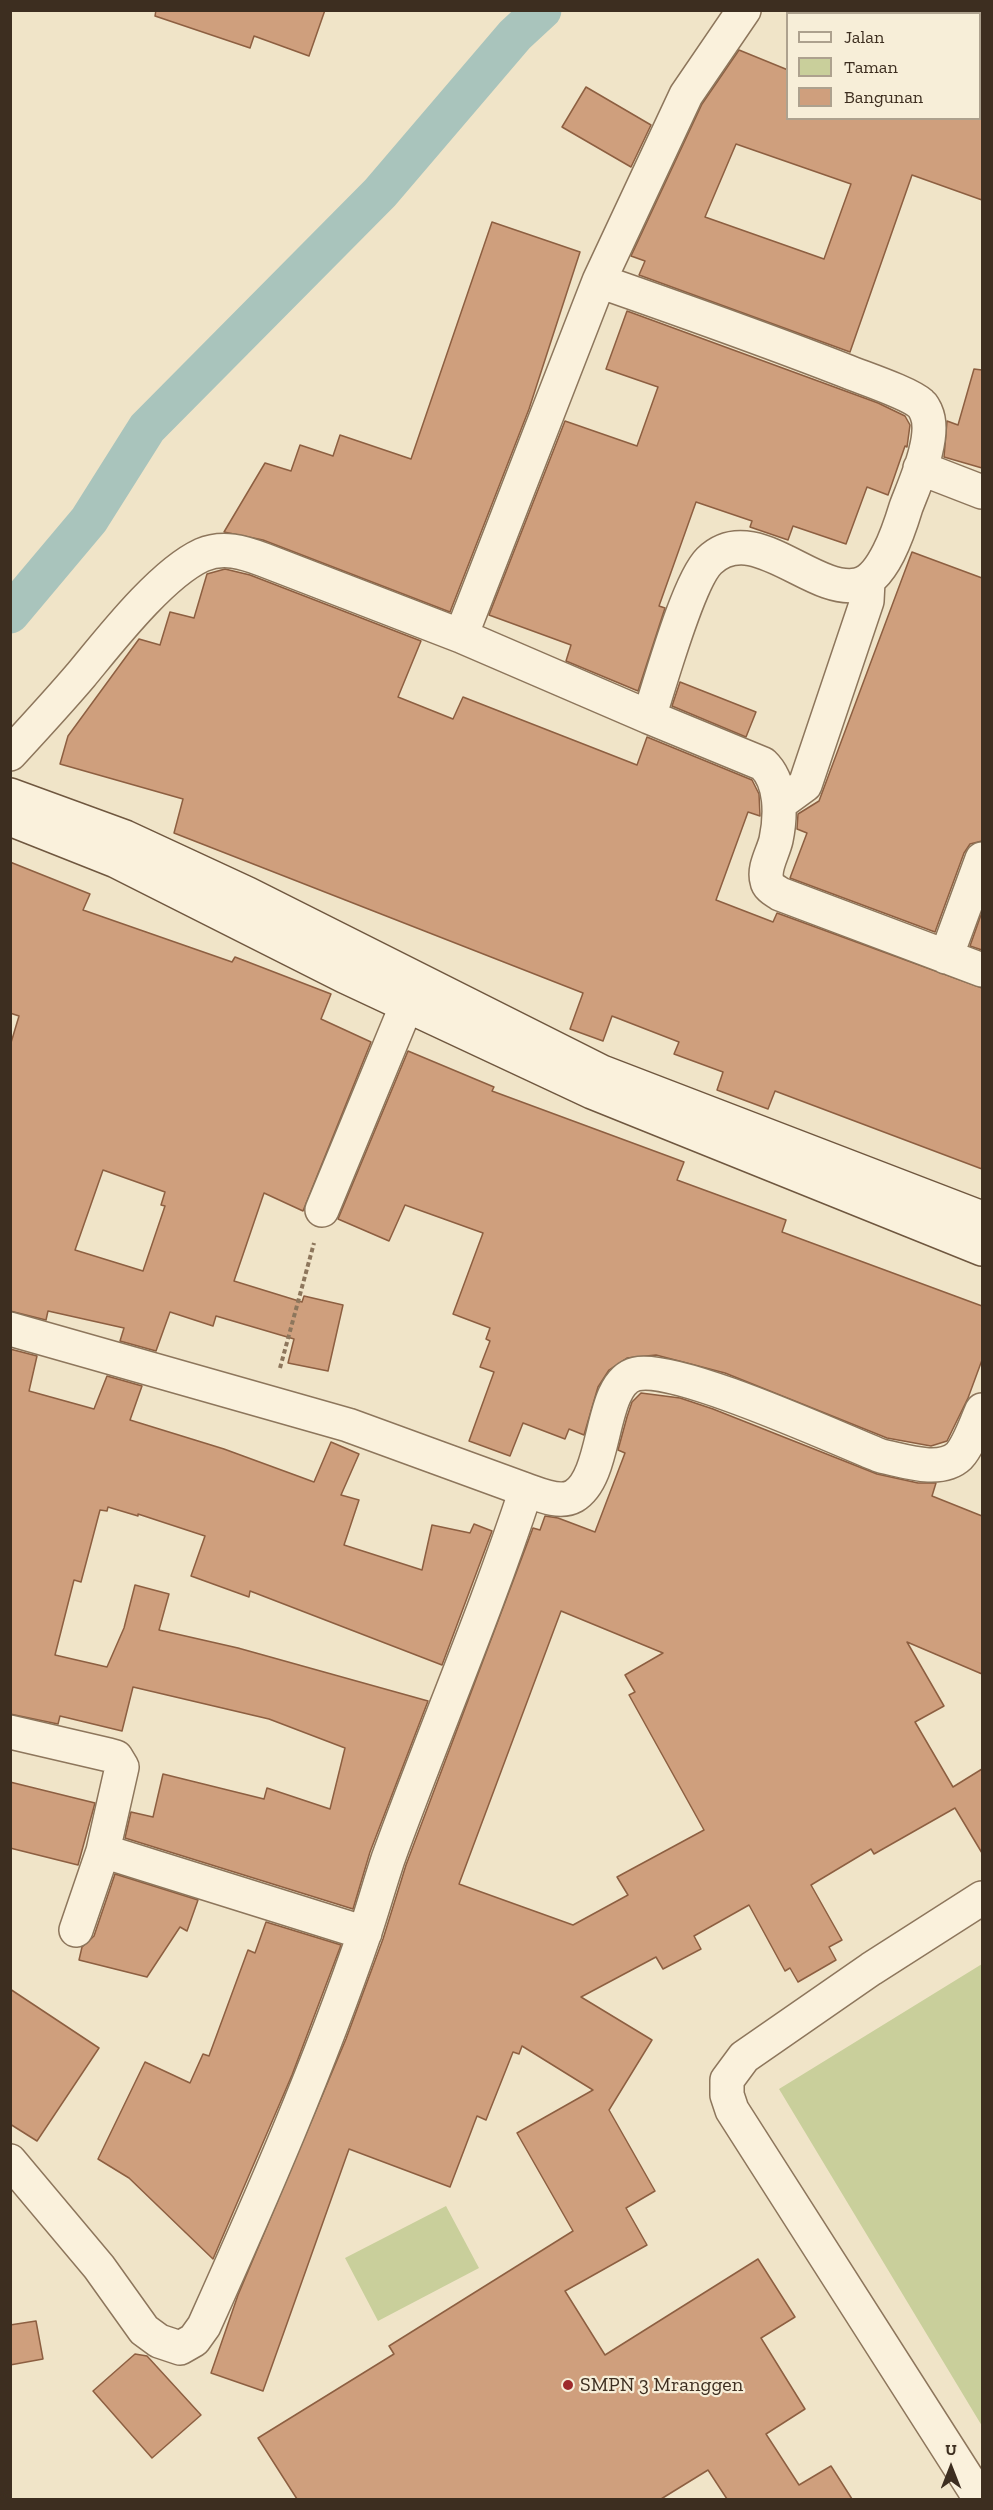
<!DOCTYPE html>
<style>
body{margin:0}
#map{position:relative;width:993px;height:2510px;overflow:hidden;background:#f0e4c8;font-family:"Zilla Slab",serif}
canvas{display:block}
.frame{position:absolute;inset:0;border:12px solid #3d2e20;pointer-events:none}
.legend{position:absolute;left:786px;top:12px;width:195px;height:108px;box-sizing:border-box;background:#f7eed8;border:2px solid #ada18e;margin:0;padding:8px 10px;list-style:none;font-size:18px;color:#3d2e20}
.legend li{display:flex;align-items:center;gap:12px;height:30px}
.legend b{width:30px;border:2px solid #ada18e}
.north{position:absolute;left:921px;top:2438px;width:60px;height:60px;-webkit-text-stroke:4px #f7eed8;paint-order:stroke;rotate:0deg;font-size:16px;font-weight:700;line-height:24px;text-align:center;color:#3d2e20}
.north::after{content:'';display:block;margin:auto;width:21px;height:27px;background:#3d2e20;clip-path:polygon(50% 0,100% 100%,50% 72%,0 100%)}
</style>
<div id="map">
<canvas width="993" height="2510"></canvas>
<div class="frame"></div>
<ul class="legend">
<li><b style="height:8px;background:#faf1dc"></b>Jalan</li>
<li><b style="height:16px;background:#c9cf9b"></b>Taman</li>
<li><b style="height:16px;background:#cf9f7d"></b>Bangunan</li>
</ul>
<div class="north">U</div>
</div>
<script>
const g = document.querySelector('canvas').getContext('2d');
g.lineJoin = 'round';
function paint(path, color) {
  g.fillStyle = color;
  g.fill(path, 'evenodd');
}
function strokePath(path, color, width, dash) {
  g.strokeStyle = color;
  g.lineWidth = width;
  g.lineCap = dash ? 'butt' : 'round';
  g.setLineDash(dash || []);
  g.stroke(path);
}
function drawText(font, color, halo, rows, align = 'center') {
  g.font = font + ' "Zilla Slab",serif';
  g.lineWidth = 4.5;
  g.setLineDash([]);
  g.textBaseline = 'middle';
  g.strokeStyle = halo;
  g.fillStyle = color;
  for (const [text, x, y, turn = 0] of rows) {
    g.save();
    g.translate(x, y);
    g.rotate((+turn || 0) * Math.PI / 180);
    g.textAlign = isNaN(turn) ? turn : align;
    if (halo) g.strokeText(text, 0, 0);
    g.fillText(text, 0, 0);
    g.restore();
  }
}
paint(new Path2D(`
 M 982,1964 L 982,2426 L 779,2089 Z
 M 446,2206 L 479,2268 L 378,2321 L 345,2258 Z`), '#c9cf9b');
strokePath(new Path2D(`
 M 10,614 L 89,520 L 147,428 L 380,193 L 515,35 L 542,10`), '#a9c4bc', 39);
const building = new Path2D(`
 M 156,10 L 325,10 L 309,56 L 254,36 L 250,48 L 155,16 Z
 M 739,50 L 788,70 L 788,118 L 982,118 L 982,200 L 912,175 L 850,352 L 639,275 L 645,261 L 631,256 L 702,104 ZM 736,144 L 851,184 L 824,259 L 705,217 Z
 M 586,87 L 651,125 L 631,167 L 562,127 Z
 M 492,222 L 580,252 L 529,409 L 450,612 L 263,540 L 224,532 L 265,463 L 291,471 L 300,445 L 333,456 L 340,435 L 411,459 Z
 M 627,311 L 878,403 L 905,416 L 910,425 L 907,447 L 905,446 L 888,495 L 867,487 L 846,544 L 793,526 L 788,540 L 750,527 L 752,521 L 696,502 L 659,606 L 665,608 L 638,691 L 566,661 L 571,645 L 489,615 L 565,421 L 637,446 L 658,387 L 606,369 Z
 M 974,369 L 982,370 L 982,468 L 944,457 L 947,421 L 958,425 Z
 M 912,552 L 982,578 L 982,841 L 970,844 L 964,853 L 935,932 L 790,878 L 807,833 L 797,829 L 798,814 L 819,801 Z
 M 225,569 L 250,575 L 421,641 L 398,697 L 453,719 L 463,697 L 637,765 L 647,737 L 752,780 L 759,794 L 760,816 L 748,812 L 716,900 L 773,922 L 777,913 L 982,988 L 982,1169 L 775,1091 L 768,1109 L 717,1090 L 723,1072 L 674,1054 L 679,1042 L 612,1016 L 603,1041 L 570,1029 L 583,993 L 174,833 L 183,799 L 60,764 L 68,736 L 139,639 L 160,645 L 170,612 L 194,618 L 207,574 Z
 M 680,682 L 756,712 L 746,737 L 672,706 Z
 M 10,862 L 90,894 L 83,910 L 232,962 L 235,957 L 331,994 L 321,1019 L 371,1042 L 303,1211 L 264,1193 L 234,1281 L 302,1302 L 304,1296 L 343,1305 L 328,1371 L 288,1363 L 294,1339 L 216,1316 L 213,1326 L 170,1312 L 156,1351 L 120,1341 L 124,1328 L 48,1311 L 46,1320 L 10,1311 L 10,1046 L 19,1016 L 10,1013 ZM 103,1170 L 165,1192 L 161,1205 L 165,1206 L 143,1271 L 75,1250 Z
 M 982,912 L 982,950 L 970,946 Z
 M 408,1051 L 494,1087 L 492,1091 L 684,1162 L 677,1180 L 786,1220 L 782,1232 L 982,1306 L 982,1360 L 968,1398 L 947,1441 L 931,1446 L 887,1438 L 725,1373 L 656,1355 L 627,1358 L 609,1370 L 598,1387 L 584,1435 L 569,1429 L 565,1439 L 523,1423 L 510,1456 L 469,1441 L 494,1372 L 480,1367 L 490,1341 L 486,1339 L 490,1328 L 453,1314 L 483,1233 L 405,1205 L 389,1241 L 338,1219 Z
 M 10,1349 L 37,1356 L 29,1391 L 94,1409 L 107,1376 L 142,1386 L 130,1420 L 224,1449 L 314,1482 L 331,1442 L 359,1454 L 341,1495 L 359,1500 L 344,1545 L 422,1570 L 432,1525 L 470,1533 L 474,1524 L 492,1531 L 442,1665 L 250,1591 L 249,1597 L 191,1576 L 205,1536 L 138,1514 L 138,1516 L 108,1507 L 107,1511 L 100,1510 L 81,1582 L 74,1580 L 55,1655 L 107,1667 L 124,1628 L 135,1585 L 169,1594 L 159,1630 L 238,1648 L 428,1701 L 370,1852 L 353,1909 L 125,1838 L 131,1812 L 153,1817 L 163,1774 L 264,1799 L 267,1788 L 330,1809 L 345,1748 L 269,1719 L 133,1687 L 122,1731 L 60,1716 L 58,1724 L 10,1714 Z
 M 641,1393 L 680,1398 L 713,1409 L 877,1474 L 918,1483 L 936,1483 L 932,1496 L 982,1516 L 982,1674 L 907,1642 L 944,1706 L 915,1722 L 953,1787 L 982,1769 L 982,1853 L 955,1808 L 874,1854 L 871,1849 L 811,1885 L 842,1940 L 829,1947 L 836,1960 L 798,1982 L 790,1968 L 785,1971 L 749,1905 L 694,1936 L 701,1949 L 663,1969 L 656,1957 L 581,1997 L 652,2040 L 609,2110 L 655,2191 L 626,2208 L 647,2245 L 565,2291 L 605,2355 L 758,2259 L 795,2317 L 761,2338 L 805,2409 L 766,2434 L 799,2485 L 831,2466 L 852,2499 L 727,2499 L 708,2470 L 661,2499 L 297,2499 L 258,2438 L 394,2354 L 389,2346 L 573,2231 L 517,2133 L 593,2090 L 522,2046 L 519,2054 L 513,2052 L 486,2120 L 477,2116 L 450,2187 L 349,2149 L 263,2391 L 211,2373 L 238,2295 L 346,2039 L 383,1939 L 406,1865 L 533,1528 L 540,1530 L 545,1516 L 558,1518 L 595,1532 L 625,1453 L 618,1450 L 627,1417 L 632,1402 ZM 561,1611 L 663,1653 L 625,1675 L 635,1692 L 629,1695 L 704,1830 L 617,1877 L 628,1895 L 573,1925 L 459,1884 Z
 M 10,1782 L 95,1803 L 78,1865 L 10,1848 Z
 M 115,1874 L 198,1900 L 187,1931 L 180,1927 L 147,1977 L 79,1960 L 82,1947 L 94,1936 Z
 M 266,1922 L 341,1945 L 292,2075 L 213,2259 L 129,2178 L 98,2159 L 145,2062 L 190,2083 L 203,2054 L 209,2056 L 248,1950 L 255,1953 Z
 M 10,1989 L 99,2048 L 37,2141 L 10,2124 Z
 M 36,2321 L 43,2359 L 10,2365 L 10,2325 Z
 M 135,2354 L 147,2356 L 201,2415 L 152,2458 L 93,2391 Z`);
paint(building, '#cf9f7d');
strokePath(building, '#8d5f41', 1.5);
const minor = new Path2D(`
 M 599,281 L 686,95 L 744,10
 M 920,468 L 982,492
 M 461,636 L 599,281 C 682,310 764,339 846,371 C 863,378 909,393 921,404 C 923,405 925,410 926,412 C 937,436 915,483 906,507 C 899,530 883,580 857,585 C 812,594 753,518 709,561 C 688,582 660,684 649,717 L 763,764 C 782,782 781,816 776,840 C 773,853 763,868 767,881 C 768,887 774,890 780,894 L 982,970
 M 10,754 C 34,728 58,702 81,675 C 110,640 161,574 202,555 C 223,546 243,552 264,560 L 461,636 L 649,717
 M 779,804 L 805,785 L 867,601 L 868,581
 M 946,957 L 982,859
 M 322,1210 L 417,980
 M 10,1329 L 348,1425 L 526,1490 C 485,1615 433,1735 388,1859 C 380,1883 373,1908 365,1932 C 319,2066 262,2197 204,2326 L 194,2340 L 180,2348 L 159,2341 L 144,2330 L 99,2267 L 10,2161
 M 526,1490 C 540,1495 560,1504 574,1496 C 609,1475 598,1383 636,1374 C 675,1364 836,1438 881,1456 C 902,1460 940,1474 959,1456 C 969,1445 976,1423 982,1410
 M 10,1732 L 109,1755 L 116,1757 L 122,1767 L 103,1851 L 76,1930
 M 103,1851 L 365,1933
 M 981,2500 L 732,2110 L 727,2095 L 727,2080 L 744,2057 L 871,1969 L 982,1898`);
const secondary = new Path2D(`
 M 948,10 L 956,14
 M 980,22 L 982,24
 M 10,795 L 125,837 L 248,894 L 602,1072 L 982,1218
 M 10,819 L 116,861 L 344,976 L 592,1092 L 982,1249`);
strokePath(minor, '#8d765c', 36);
strokePath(secondary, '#6f573f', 36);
strokePath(new Path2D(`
 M 280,1368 L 314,1243`), '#8d765c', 4, [4.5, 3]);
strokePath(minor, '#faf1dc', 33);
strokePath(secondary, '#faf1dc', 33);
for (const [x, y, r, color] of [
 [568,2385,6,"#9e2a2b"]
]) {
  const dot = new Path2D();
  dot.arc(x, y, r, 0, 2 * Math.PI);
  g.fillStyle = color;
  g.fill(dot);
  strokePath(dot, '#f7eed8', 2);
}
drawText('20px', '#3d2e20', '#f7eed8', [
 ["SMPN 3 Mranggen",580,2385]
], 'left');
</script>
